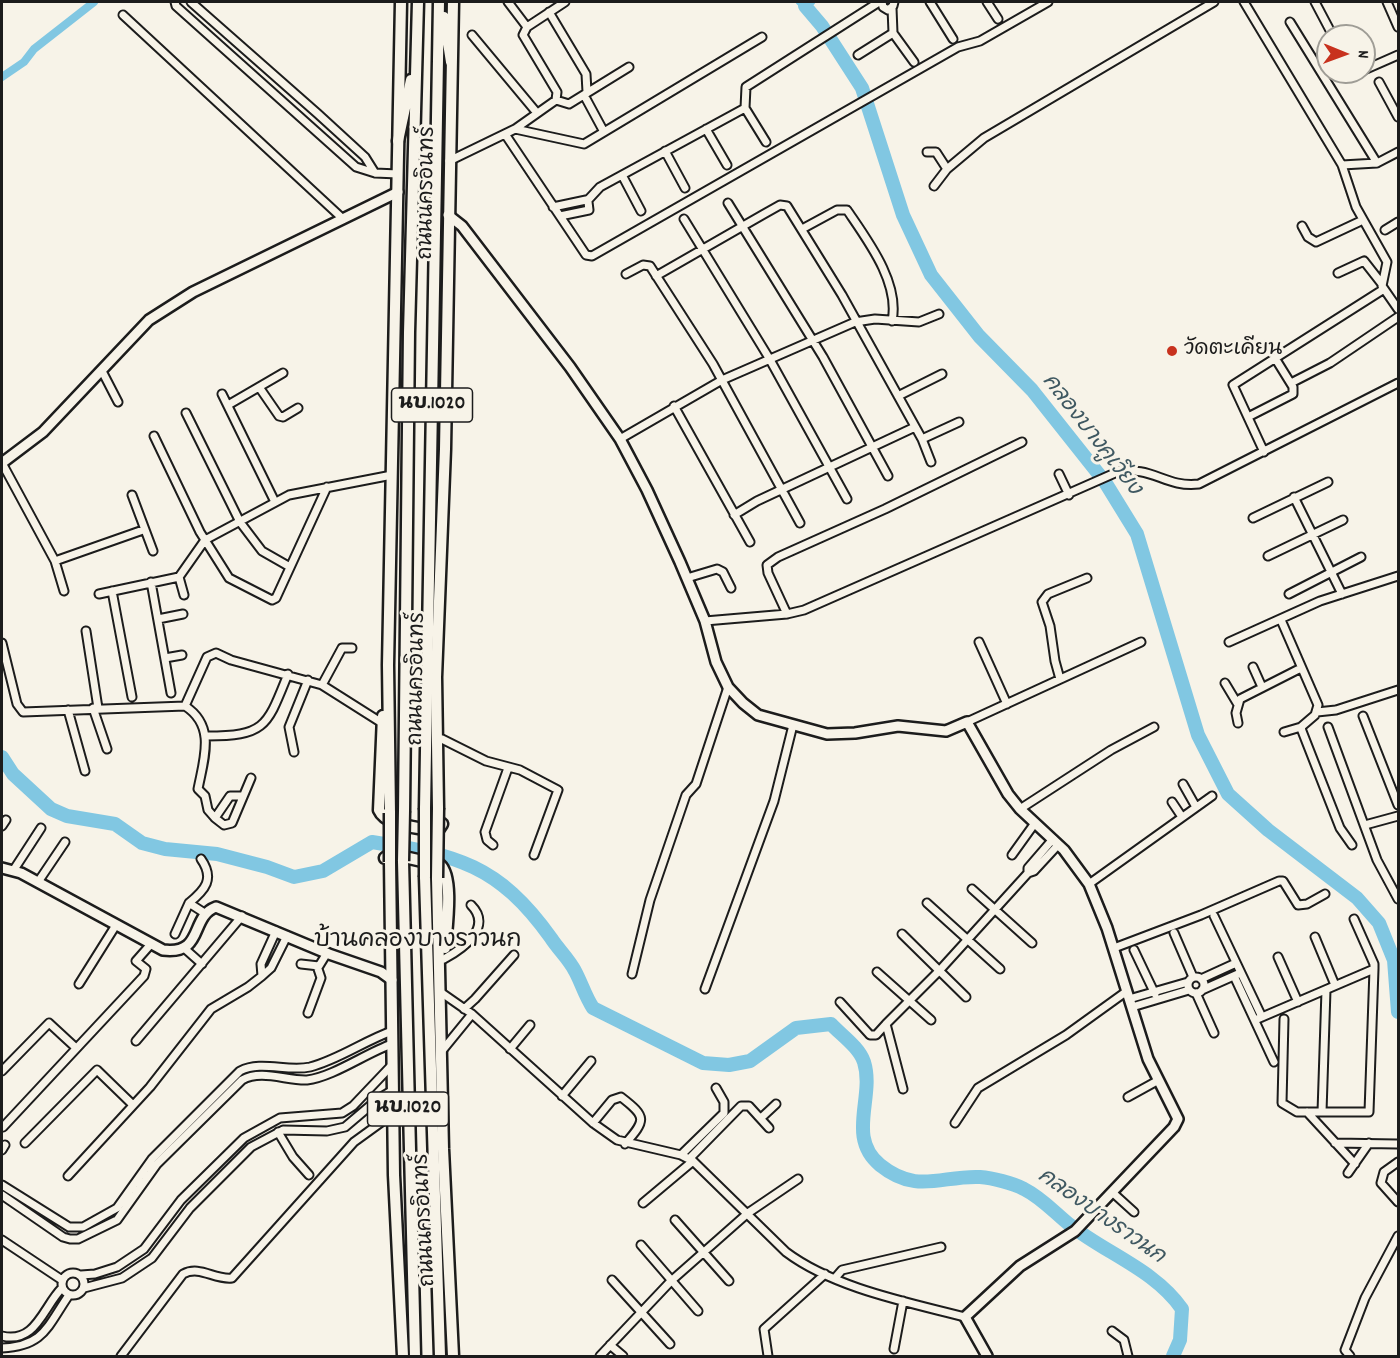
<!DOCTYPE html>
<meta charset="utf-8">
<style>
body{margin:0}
#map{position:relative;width:1400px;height:1358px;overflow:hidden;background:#f7f3e8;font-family:Dekko,sans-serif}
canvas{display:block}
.frame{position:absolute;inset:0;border:3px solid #1c1c1c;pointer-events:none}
.north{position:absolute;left:1316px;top:24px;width:60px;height:60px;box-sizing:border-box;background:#f7f3e8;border:2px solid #9f9d96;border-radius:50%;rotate:91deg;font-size:16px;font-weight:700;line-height:24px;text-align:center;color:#1c1c1c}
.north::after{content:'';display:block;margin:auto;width:21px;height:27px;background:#c8321e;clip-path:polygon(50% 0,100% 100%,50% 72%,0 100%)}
</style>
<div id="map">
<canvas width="1400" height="1358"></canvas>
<div class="frame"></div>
<div class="north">N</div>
</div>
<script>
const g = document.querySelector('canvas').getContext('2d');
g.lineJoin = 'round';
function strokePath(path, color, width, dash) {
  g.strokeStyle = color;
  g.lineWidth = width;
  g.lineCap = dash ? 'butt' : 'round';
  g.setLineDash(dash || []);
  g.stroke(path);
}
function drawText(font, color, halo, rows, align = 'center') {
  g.font = font + ' Dekko,"Playpen Sans Thai",sans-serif';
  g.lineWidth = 6;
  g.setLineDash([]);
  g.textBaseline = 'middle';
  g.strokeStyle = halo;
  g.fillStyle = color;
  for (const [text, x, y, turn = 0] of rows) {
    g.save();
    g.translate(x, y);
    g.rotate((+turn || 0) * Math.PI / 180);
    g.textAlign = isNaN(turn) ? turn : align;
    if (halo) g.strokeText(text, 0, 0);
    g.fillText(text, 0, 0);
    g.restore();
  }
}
strokePath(new Path2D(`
 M 800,2 L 805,6 L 811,2
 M 2,77 L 24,62 L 34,49 L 94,2`), '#81c7e2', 8);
strokePath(new Path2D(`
 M 805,6 L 822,26 L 862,88 L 903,215 L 931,275 L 979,336 L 1032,390 L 1105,482 L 1137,534 L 1198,735 L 1228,794 L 1268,830 L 1357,898 L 1379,923 L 1394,960 L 1398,1012
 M 2,757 L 13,774 L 51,809 L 67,816 L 115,824 L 142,843 L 165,849 L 217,854 L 267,867 L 294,877 L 323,871 L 372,842 C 457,855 498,864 551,938 C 558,949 569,959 575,971 C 582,984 585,996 593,1008 L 703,1063 L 729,1065 L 750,1061 L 796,1028 L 831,1024 C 841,1035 859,1047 864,1062 C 875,1097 846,1137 880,1165 C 917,1195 942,1175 980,1177 C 992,1178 1013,1183 1024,1189 C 1042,1198 1055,1213 1070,1225 C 1107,1254 1155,1270 1182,1309 L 1180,1340 L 1173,1356`), '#81c7e2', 14);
const minor = new Path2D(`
 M 175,2 L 176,6 L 356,167 L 375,173 L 398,174
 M 191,2 L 318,114 L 365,157 L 375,173
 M 508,2 L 527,27
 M 882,2 L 883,7 L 888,10 L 893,6 L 894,2
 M 930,2 L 953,39
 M 987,2 L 998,19
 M 1244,2 L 1342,165 L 1356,207 L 1387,262 L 1382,286 L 1398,309
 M 1315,2 L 1333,36
 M 1387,2 L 1398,27
 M 892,8 L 893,33 L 914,62
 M 549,12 L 586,74 L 587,92
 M 123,15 L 342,218
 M 1290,22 L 1377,163
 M 472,35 L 537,113
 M 858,55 L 893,33
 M 1364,70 L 1398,55
 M 1379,82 L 1398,117
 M 584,95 L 604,132
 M 556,100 L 569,104 L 629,67
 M 745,108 L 766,142
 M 515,129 L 556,100 L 557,92 L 523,35 L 527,27 L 565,2
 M 706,129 L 727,165
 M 505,134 L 586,255 L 592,256 L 958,47 L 980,41 L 1048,2
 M 665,151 L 685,188
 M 927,152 L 936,152 L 947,169
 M 449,161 L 515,129 L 584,144 L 762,37
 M 1342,165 L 1377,163 L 1398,152
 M 622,175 L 641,211
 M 934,186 L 947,169 L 984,138 L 1214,2
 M 587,201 L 600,187 L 745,108 L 746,87 L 879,2
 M 728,203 L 823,357 L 888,476
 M 553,207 L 586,200 L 588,202 L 589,210 L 560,216
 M 684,219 L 769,358 L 847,499
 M 1302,226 L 1308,237 L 1316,242 L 1363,220
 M 802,229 L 837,210 L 847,210 C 868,241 900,283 892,321
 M 1385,230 L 1398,222
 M 1338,273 L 1364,261 L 1382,284
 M 626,274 L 643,265 L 650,266 L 713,364 L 800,523
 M 656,276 L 764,214 L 780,205 L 787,206 L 842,295 L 922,439 L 931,462
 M 102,371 L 118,402
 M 1291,383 L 1330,363 L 1398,317
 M 259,387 L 279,416 L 283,417 L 298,408
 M 222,394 L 275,502
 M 898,396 L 942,374
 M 228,405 L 283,373
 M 674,406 L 750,542
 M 186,413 L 240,522 L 262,551 L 290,567
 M 1248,417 L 1293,394 L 1293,387 L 1275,358
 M 154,436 L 200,532 L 229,578 L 272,600 L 276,598 L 327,487
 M 620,439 L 722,380 L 855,322 L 875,319 L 919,322 L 939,314
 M 922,439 L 959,422
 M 1264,452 L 1233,385 L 1384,289
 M 2,463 L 55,561 L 64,591
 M 1059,474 L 1069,495
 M 132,495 L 153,551
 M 1294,497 L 1342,594
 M 734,515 L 757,501 L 915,427
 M 1253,518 L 1328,482
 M 1268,556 L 1343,520
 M 55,561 L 143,530
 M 179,577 L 184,595
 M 687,578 L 717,569 L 723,572 L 731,588
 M 151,582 L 171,693
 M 112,591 L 132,697
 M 99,594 L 179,577 L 205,540 L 289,495 L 392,475
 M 1289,594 L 1361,557
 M 787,614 L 768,573 L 767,565 L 778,557 L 885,509 L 1022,442
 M 158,619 L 183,614
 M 1281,620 L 1318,705 L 1315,715 L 1301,727 L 1302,731 L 1340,828 L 1352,845
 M 705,621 L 787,614 L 804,610 L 1115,473 C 1153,464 1163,488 1199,484 L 1398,383
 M 86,631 L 98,708
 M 979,642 L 1007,704
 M 1229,642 L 1320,601 L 1398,576
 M 2,643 L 17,704 L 23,712 L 185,706 L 207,657 L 216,653 L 231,660 L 322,685 L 382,723
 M 165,658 L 182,655
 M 1253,667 L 1262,687
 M 1060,679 L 1055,661 L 1050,626 L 1042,602 L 1048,594 L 1087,578
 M 1225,683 L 1237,703
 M 322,685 L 342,648 L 352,648
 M 185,706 C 216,726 204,758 198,789 L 205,796 L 208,810 L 215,818 L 230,796 L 242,796
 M 93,708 L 107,749
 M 68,710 L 85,771
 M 1317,712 L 1336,710 L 1398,690
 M 1363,716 L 1398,805
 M 967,722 L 1141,642
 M 1238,723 L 1236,713 L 1240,699 L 1301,668
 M 1328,727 L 1377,860 L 1398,899
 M 1284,732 L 1301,727
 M 207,736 C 266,736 267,726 288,674
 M 442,739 L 486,761 L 520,770 L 558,790 L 534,855
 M 294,752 L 289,727 L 308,680
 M 1183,784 L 1196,807
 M 1172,802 L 1182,817
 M 1020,809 L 1111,750 L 1154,727
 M 215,818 L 224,825 L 232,823 L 251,778
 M 1365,825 L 1398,816
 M 2,826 L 6,820
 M 493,845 L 487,840 L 485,832 L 508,768
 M 1012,855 L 1035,823
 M 13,871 L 41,828
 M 1028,873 L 1028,868 L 1053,839
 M 38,882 L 65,842
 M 1089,884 L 1212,796
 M 972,889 L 1032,943
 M 189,903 C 205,890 215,879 201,859
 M 927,903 L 1000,969
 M 1214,916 L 1262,1017
 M 1354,919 L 1374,964 L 1374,969
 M 276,931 L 261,964 L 262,976 L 271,968 L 287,936
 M 1174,933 L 1193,977
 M 175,934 L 189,903 L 206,914
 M 902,934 L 966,997
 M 1315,937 L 1335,985
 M 184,948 L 202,964
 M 1114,948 L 1201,915 L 1279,881 L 1283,881 L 1298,905 L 1307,904 L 1325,894
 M 1134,950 L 1155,994
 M 1278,957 L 1298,1002
 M 444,959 C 464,948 493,927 471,905
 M 301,964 L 319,966 L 327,953
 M 877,972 L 931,1020
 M 632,974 L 650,900 L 686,795 L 696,784 L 728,687
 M 1234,976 L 1274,1062
 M1188 985a8 8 0 1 1 16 0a8 8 0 1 1-16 0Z
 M 1201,979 L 1236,963
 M 79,984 L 116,925
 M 705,989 L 774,801 L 793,725
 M 1202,990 L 1238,974
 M 439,991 L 472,1014 L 593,1123 L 617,1140 L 681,1155 L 693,1161 L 786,1252 C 834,1288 907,1302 965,1317
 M 1196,993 L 1214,1033
 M 1129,999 L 1188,982
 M 840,1002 L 870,1035 L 876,1035 L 886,1024
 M 1132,1007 L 1189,990
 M 464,1009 L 475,999 L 514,955
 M 308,1013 L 321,978 L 317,966
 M 1255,1020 L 1374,969 L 1369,1112 L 1297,1112 L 1282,1103 L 1284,1019
 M 136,1041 L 242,916
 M 510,1049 L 530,1025
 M 441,1052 L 472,1014
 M 2,1071 L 49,1023 L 75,1047
 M 903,1089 L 886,1024 L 939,971 L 1028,873 L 1034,871 L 1058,845
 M 562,1096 L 591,1061
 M 1128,1097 L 1157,1081
 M 1307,1112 L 1355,1164
 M 1322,1112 L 1326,990
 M 761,1118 L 776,1104
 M 593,1123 L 612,1100 L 621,1097 C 647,1117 646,1120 625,1144
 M 955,1123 L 978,1088 L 1066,1035 L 1127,991
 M 3,1127 L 144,976 L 146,969 L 136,961 L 151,944
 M 278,1132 L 293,1157 L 309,1175
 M 25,1143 L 97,1070 L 133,1105
 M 1335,1143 L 1397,1144
 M 2,1150 L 5,1145
 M 681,1155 L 724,1113 L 724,1102 L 716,1088
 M 689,1159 L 741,1106 L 749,1106 L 769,1128
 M 1398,1162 L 1384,1172 L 1381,1183 L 1398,1202
 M 1348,1173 L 1369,1143
 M 68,1176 L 150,1087 L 211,1009 L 248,987 L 262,976
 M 2,1185 L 69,1227 L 83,1227 L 117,1208 L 152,1159 L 240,1071 C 261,1060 287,1072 310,1067 C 338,1060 364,1041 392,1031
 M 1112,1192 L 1134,1212
 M 2,1195 L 63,1237 L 70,1239 L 78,1239 L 117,1220 L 157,1164 L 242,1080 C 261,1069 287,1081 307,1080 C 333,1077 366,1053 392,1044
 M 643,1203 L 693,1161
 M 675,1220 L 729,1281
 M 2,1240 L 62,1280
 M 641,1245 L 698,1311
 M62 1284a11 11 0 1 1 22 0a11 11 0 1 1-22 0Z
 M 81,1275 L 95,1274 L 117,1267 L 144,1249 L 181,1200 L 244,1138 L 280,1118 L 342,1113 L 353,1106 L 392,1065
 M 835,1278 L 842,1270 L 941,1247
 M 612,1280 L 670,1344
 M 84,1288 L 122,1278 L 152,1258 L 190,1208 L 251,1147 L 283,1130 L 327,1131 L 345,1127 L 378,1099 L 393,1090
 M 1112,1331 L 1124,1340 L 1128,1356
 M 2,1336 C 36,1344 43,1307 62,1288
 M 610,1345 L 623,1356
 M 2,1348 C 44,1346 47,1327 69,1295
 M 894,1349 L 903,1301
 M 121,1356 L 183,1274 C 200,1265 214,1280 232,1278 L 354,1142 L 394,1113
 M 600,1356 L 671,1281 L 748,1213 L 798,1179
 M 768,1356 L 764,1329 L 825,1274
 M 1350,1356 L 1345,1350 L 1365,1298 L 1398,1236`);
const tertiary = new Path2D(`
 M 448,215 L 462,226 L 570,367 L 620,439 L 647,490 L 680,562 L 705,621 L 716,662 L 728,687 L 743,703 L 758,715 L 827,734 L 855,733 L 898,726 L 946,731 L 967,722 L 1008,794 L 1020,809 L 1064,850 L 1089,884 L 1107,928 L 1148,1059 L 1178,1119 L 1174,1127 L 1075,1231 L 1020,1266 L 965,1317 L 987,1356
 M 2,463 L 43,432 L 149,320 L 193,292 L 398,192
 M 2,868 L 21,873 L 163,950 C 205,955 189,917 216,907 L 329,954 L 381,972 L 392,980`);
const secondary = new Path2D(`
 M 383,716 L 379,810 C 386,826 418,827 433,831 L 438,830 L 442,824
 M 438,808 L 436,677 L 445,449 L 453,2
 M 390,813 L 388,665 L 401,2
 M 385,858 L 391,854 L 440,865 C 454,877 446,930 445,948
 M 390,862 L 394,1175 L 403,1356
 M 437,878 L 443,1149 L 453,1356`);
const primary = new Path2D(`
 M 444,17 L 451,62
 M 398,141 L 411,80
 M 425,808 L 439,2
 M 404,811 L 409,332 L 418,2
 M 403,861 L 415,1356
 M 425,877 L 440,1356`);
strokePath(minor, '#1c1c1c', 11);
strokePath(tertiary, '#1c1c1c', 14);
strokePath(secondary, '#1c1c1c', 15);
strokePath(primary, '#1c1c1c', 15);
strokePath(minor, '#f7f3e8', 7);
strokePath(tertiary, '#f7f3e8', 9);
strokePath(secondary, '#f7f3e8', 10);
strokePath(primary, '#f7f3e8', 10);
const secondaryBridge = new Path2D(`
 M 390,862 L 390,813
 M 437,878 L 438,808`);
const primaryBridge = new Path2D(`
 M 403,861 L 404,811
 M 425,877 L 425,808`);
strokePath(secondaryBridge, '#1c1c1c', 15, []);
strokePath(primaryBridge, '#1c1c1c', 15, []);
strokePath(secondaryBridge, '#f7f3e8', 10);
strokePath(primaryBridge, '#f7f3e8', 10);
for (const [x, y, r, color] of [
 [1172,351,6,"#c8321e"]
]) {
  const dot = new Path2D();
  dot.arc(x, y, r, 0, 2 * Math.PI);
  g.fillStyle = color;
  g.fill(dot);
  strokePath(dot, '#f7f3e8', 2);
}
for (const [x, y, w] of [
 [432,405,81],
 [408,1109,81]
]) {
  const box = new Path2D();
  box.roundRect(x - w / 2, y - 17, w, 34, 4.5);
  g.fillStyle = '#f7f3e8';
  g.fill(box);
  strokePath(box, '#1c1c1c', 1.5);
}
drawText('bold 20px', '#1c1c1c', null, [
 ["นบ.1020",432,405],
 ["นบ.1020",408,1109]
]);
drawText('21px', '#1c1c1c', '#f7f3e8', [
 ["ถนนนครอินทร์",429,193,-89],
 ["ถนนนครอินทร์",419,679,-89],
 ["ถนนนครอินทร์",427,1220,-93]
]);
drawText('21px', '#1c1c1c', '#f7f3e8', [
 ["วัดตะเคียน",1184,351]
], 'left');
drawText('italic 22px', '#3f5861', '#f7f3e8', [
 ["คลองบางคูเวียง",1090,436,52],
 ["คลองบางราวนก",1100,1218,35]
]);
drawText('24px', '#1c1c1c', '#f7f3e8', [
 ["บ้านคลองบางราวนก",418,943]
]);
</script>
